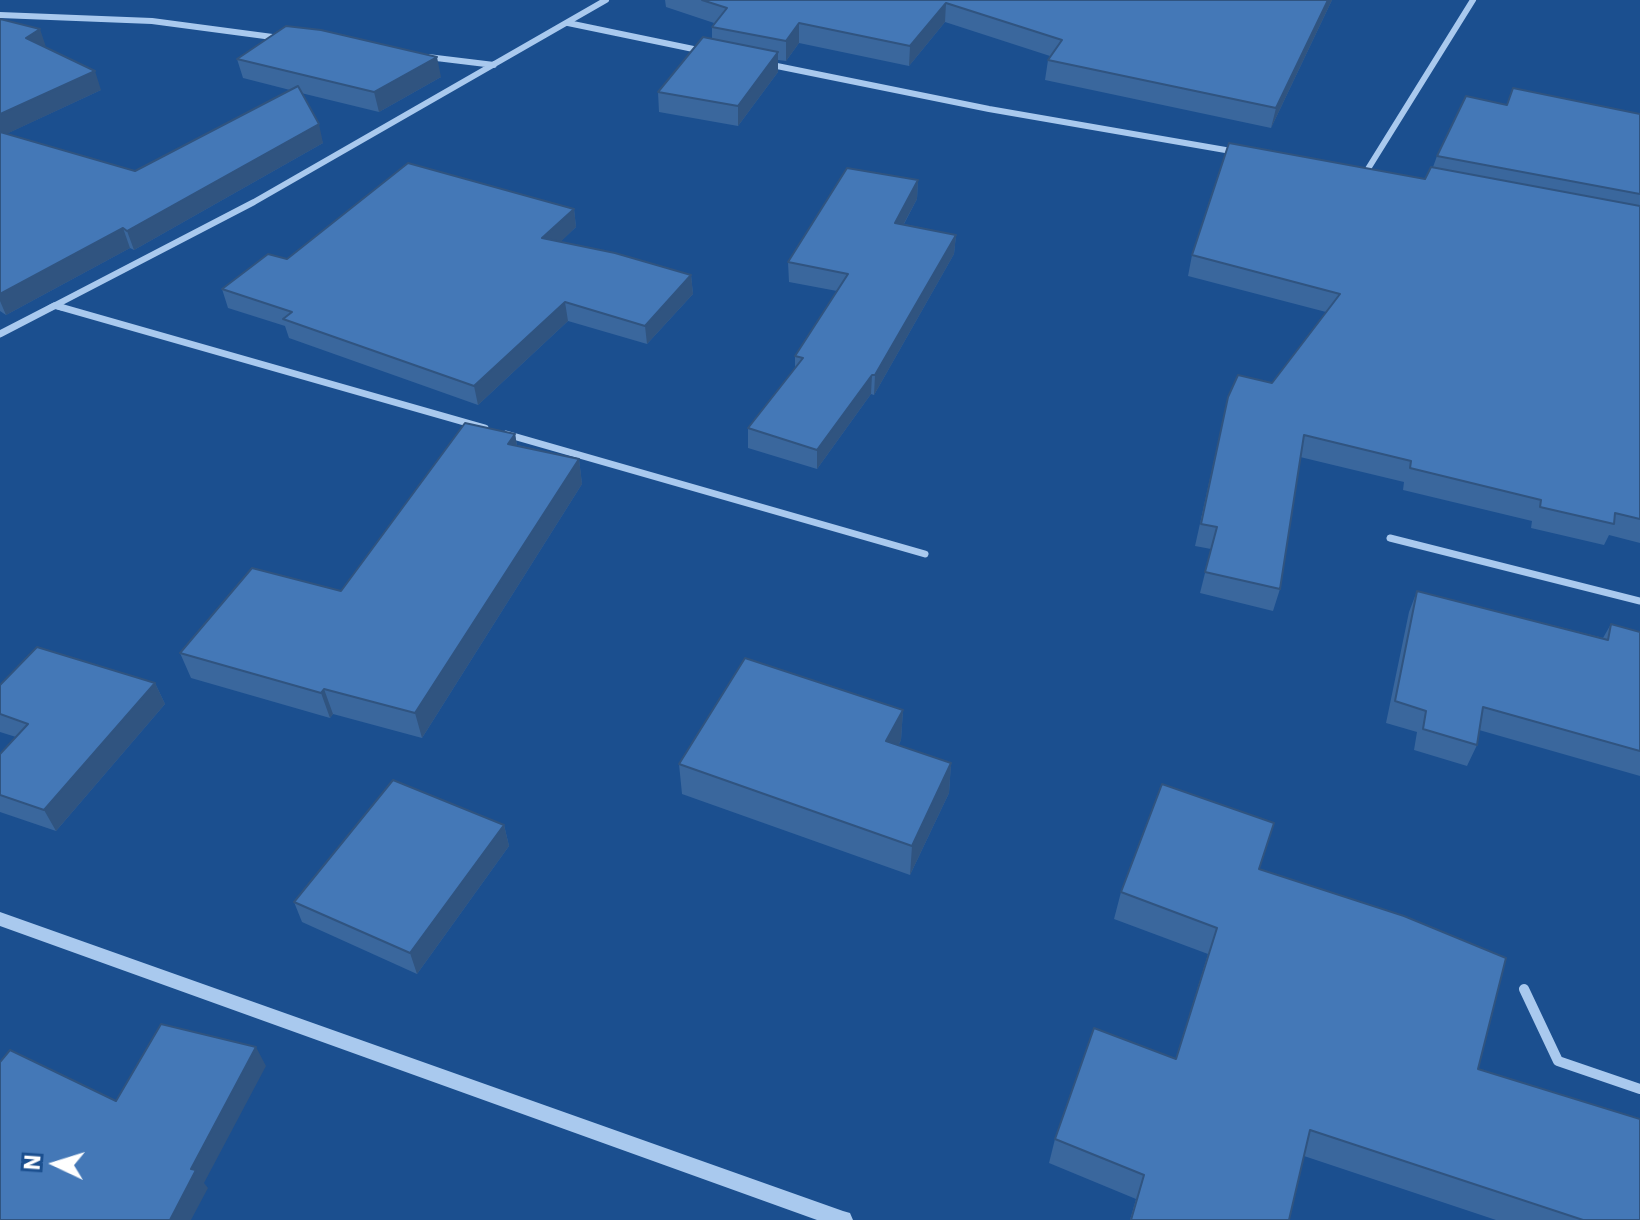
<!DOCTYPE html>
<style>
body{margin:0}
#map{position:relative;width:1640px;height:1220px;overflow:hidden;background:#1b4f8f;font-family:"IBM Plex Sans",sans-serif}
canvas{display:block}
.north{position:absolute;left:16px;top:1124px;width:80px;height:80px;-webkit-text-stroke:6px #1b4f8f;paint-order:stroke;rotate:274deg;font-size:22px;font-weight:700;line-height:32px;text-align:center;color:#fff}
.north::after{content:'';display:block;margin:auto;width:28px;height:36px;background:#fff;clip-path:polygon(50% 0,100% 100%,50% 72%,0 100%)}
</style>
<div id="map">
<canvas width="1640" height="1220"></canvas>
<div class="north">N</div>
</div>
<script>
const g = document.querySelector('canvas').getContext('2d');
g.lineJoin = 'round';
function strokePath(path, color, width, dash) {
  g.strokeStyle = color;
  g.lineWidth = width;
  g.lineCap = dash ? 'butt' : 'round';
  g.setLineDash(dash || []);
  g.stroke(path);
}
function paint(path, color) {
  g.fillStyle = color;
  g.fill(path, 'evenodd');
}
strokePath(new Path2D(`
 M 0,15 L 152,21 L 280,38
 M 568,23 L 703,51
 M 428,57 L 494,65
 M 767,64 L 989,109 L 1237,152
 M 1366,172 L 1473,0
 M 57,306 L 64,308
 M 50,308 L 254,202 L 606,0`), '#a9c9ee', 6);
strokePath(new Path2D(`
 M 57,306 L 485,428
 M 0,334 L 54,306
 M 506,434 L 925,554
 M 1390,538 L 1640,601`), '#a9c9ee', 7);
strokePath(new Path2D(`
 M 1524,989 L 1558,1061 L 1640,1089`), '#a9c9ee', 10);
paint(new Path2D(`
 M 0,912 L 843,1211 L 850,1213 L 853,1220 L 817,1220 L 0,926 Z`), '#a9c9ee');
paint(new Path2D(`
 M 665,0 L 1332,0 L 1271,128 L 1045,80 L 1048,60 L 1050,56 L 945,22 L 909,66 L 799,43 L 786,61 L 778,60 L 778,72 L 738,126 L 659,112 L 658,92 L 712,39 L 712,27 L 714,23 L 666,7 Z
 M 0,19 L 46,48 L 101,90 L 6,134 L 135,171 L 290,90 L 243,78 L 237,59 L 441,77 L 379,112 L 301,93 L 323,143 L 134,250 L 130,248 L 6,315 L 0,311 Z
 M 1507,105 L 1640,114 L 1640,543 L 1609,535 L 1604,545 L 1531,528 L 1532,521 L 1403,490 L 1404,482 L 1300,457 L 1280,589 L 1273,611 L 1200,593 L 1211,549 L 1195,546 L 1228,397 L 1272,383 L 1326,312 L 1188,276 L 1192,255 L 1425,179 L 1433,167 L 1437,156 Z
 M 918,180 L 917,199 L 904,224 L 956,235 L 954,254 L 874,395 L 871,394 L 817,469 L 748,448 L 748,428 L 795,368 L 795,356 L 837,291 L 789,282 L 788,262 Z
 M 574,209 L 576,227 L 560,242 L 691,275 L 693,294 L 647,344 L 568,321 L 478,405 L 289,338 L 285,326 L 228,308 L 222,289 L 287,259 Z
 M 515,434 L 517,445 L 579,459 L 582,484 L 422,738 L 333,714 L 330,718 L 191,678 L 180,653 L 341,591 Z
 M 1417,591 L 1603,638 L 1611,624 L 1640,632 L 1640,776 L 1479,730 L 1477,745 L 1467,766 L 1414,750 L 1417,732 L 1386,723 L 1409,612 Z
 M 155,683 L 165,704 L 56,831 L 0,812 L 0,754 L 16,737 L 0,732 L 0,685 Z
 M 903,710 L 901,740 L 898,746 L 951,763 L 949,793 L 910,875 L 682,794 L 679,764 Z
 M 504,825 L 509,846 L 417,974 L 302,922 L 294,902 Z
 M 1259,869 L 1478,1069 L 1640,1220 L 1496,1220 L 1304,1156 L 1289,1220 L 1130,1220 L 1136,1199 L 1049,1163 L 1055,1139 L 1176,1059 L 1208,954 L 1114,919 L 1121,892 Z`), '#3a679d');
paint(new Path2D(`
 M 1328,0 L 1332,0 L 1271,128 L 1276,108 Z
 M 946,3 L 945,22 L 909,66 L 910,46 Z
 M 799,23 L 799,43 L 786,61 L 786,41 Z
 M 40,29 L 46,47 L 26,38 Z
 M 778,52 L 778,72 L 738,126 L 738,106 Z
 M 437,57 L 441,77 L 379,112 L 374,92 Z
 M 95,71 L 101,90 L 0,137 L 0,114 Z
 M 319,124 L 323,143 L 134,250 L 127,231 Z
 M 918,180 L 917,199 L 894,242 L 895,223 Z
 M 574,209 L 576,227 L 545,257 L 542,238 Z
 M 123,228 L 130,248 L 6,315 L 0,301 L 0,294 Z
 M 956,235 L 954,254 L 874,395 L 875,375 Z
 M 691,275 L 693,294 L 647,344 L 645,326 Z
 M 565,302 L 568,321 L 478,405 L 474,386 Z
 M 872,375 L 871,394 L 817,469 L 817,450 Z
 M 515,434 L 519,459 L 508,444 Z
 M 579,459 L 582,484 L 422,738 L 415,713 Z
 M 155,683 L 165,704 L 56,831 L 44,810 Z
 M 324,689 L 333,714 L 330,718 L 321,693 Z
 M 903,710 L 901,740 L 885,771 L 886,741 Z
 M 951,763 L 949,793 L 910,875 L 912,846 Z
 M 504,825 L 509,846 L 417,974 L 410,953 Z
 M 256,1047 L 266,1066 L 204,1183 L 208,1188 L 191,1220 L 170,1220 L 191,1169 Z`), '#305480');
const building = new Path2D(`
 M 702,0 L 1328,0 L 1276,108 L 1048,60 L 1062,40 L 946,3 L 910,46 L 799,23 L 786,41 L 712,27 L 727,8 Z
 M 0,19 L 40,29 L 26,38 L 95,71 L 0,114 Z
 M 286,26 L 321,30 L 437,57 L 374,92 L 237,59 Z
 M 703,37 L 778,52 L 738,106 L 658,92 Z
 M 298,86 L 319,124 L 127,231 L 123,228 L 0,294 L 0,132 L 135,171 Z
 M 1513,88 L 1640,114 L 1640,194 L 1437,156 L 1466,96 L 1507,105 Z
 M 1229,143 L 1425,179 L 1431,167 L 1640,206 L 1640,519 L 1615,513 L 1614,524 L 1540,507 L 1541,500 L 1410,468 L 1411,461 L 1304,435 L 1280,589 L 1205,572 L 1217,527 L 1201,524 L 1228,397 L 1238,375 L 1272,383 L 1340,294 L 1192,255 Z
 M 408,163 L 574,209 L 542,238 L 615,253 L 691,275 L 645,326 L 565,302 L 474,386 L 283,319 L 292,312 L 222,289 L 268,254 L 287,259 Z
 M 847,168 L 918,180 L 895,223 L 956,235 L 875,375 L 872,375 L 817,450 L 748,428 L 803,358 L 795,356 L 848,274 L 788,262 Z
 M 465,423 L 515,434 L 508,444 L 579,459 L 415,713 L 324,689 L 321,693 L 180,653 L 252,568 L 341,591 Z
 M 1417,591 L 1608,640 L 1611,624 L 1640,632 L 1640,751 L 1483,707 L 1477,745 L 1423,729 L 1426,711 L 1395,701 Z
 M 37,647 L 155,683 L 44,810 L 0,795 L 0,754 L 28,724 L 0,714 L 0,685 Z
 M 745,658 L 903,710 L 886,741 L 951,763 L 912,846 L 679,764 Z
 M 393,780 L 504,825 L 410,953 L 294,902 Z
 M 1162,784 L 1274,823 L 1259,869 L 1404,916 L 1506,958 L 1478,1069 L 1640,1119 L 1640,1220 L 1583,1220 L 1310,1130 L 1289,1220 L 1131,1220 L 1144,1175 L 1055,1139 L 1094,1028 L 1176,1059 L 1217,928 L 1121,892 Z
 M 161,1024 L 256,1047 L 191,1169 L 196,1170 L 170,1220 L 0,1220 L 0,1062 L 10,1050 L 116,1101 Z`);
paint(building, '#4478b7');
strokePath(building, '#305480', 2);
</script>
